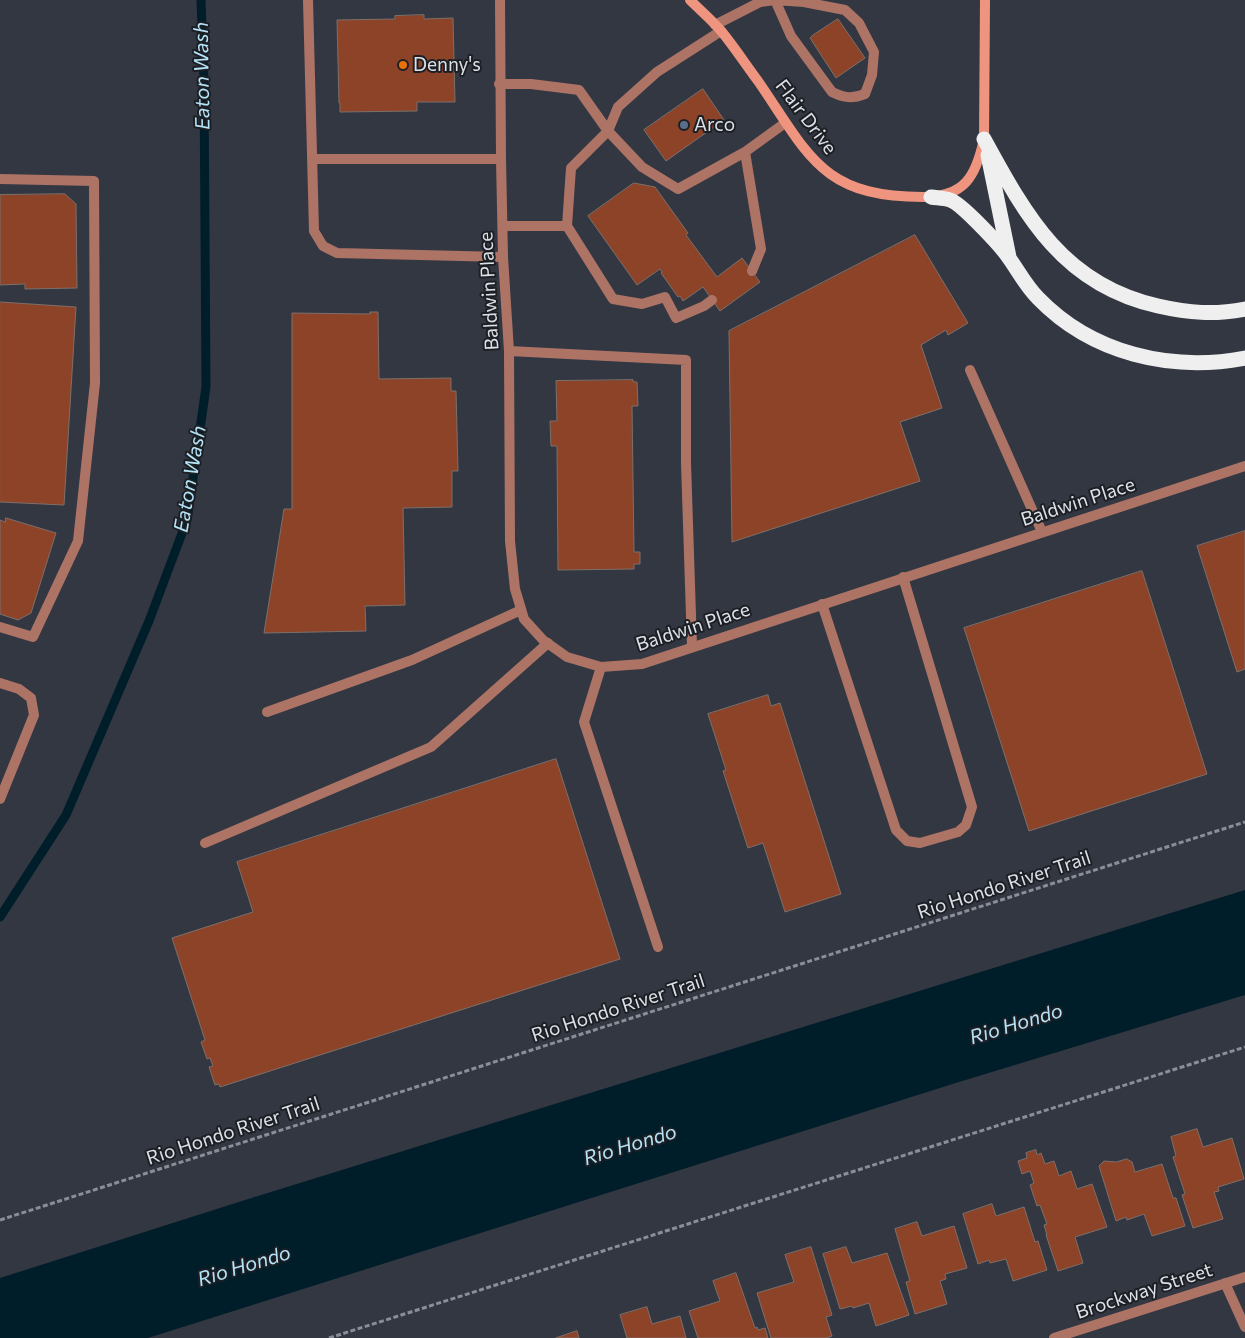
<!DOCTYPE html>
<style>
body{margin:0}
canvas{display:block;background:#333742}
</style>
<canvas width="1245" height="1338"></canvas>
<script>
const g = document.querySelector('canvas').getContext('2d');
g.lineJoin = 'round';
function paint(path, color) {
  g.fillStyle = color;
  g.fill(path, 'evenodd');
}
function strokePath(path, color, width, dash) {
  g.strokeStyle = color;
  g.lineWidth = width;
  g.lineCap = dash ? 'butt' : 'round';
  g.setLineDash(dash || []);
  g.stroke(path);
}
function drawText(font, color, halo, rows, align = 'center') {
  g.font = font + ' Commissioner,sans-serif';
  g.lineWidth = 4;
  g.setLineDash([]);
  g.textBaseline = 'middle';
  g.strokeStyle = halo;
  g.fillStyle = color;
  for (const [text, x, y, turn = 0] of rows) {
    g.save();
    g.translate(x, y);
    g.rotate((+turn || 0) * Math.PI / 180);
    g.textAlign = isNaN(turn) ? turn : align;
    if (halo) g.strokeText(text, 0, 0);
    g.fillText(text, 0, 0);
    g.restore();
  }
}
paint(new Path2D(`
 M 1245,890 L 1245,995 L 959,1082 L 148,1338 L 0,1338 L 0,1278 L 245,1200 Z`), '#001e2a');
strokePath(new Path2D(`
 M 0,917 L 66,815 L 149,621 L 187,520 L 206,387 L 204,82 L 201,0`), '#001e2a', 9);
const building = new Path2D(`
 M 424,15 L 424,19 L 453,18 L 455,102 L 417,102 L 417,111 L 340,112 L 340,103 L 339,103 L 337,20 L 395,19 L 395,16 Z
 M 838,19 L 865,58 L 836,78 L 810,38 L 813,35 Z
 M 703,89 L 724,120 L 666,161 L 644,130 Z
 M 634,183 L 655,187 L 688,233 L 686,235 L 717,277 L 742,258 L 760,282 L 720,311 L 703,287 L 683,301 L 680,296 L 678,297 L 661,273 L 662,272 L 660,269 L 637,285 L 588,216 Z
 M 65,194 L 76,204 L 77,288 L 25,289 L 25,284 L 0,285 L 0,195 Z
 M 915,235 L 968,323 L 948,335 L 946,330 L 921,345 L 942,408 L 900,422 L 920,481 L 732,542 L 729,331 Z
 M 0,302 L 76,307 L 64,505 L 0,502 Z
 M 370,312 L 378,312 L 379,379 L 451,378 L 451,391 L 456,391 L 458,471 L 452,471 L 452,507 L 403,508 L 405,605 L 365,606 L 366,631 L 264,633 L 284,509 L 292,509 L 292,313 L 370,314 Z
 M 633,380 L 633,382 L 637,382 L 638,406 L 632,406 L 634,552 L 640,552 L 640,564 L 634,564 L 634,569 L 558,570 L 557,446 L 551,446 L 550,421 L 557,421 L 556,381 Z
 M 6,518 L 56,533 L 31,613 L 18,620 L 0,614 L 0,520 L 5,522 Z
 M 1245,531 L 1245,669 L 1237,672 L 1197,546 Z
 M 1142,571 L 1207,774 L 1029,831 L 964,628 Z
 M 768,695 L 771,706 L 780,703 L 841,894 L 785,912 L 763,843 L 748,848 L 723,771 L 726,770 L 708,714 Z
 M 556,759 L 620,959 L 220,1087 L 219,1084 L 215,1085 L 209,1067 L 213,1066 L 210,1058 L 207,1059 L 201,1042 L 205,1040 L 172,938 L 253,912 L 237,862 Z
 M 1197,1129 L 1203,1147 L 1232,1138 L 1244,1179 L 1218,1187 L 1219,1191 L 1214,1192 L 1223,1219 L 1193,1228 L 1182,1195 L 1185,1194 L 1173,1157 L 1176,1156 L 1171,1137 Z
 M 1036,1150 L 1037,1155 L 1041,1153 L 1045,1164 L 1054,1161 L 1059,1176 L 1071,1171 L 1077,1189 L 1092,1184 L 1107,1227 L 1075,1237 L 1083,1263 L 1058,1271 L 1046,1235 L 1047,1235 L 1044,1225 L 1047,1224 L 1040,1205 L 1037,1206 L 1030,1185 L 1034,1183 L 1030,1171 L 1022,1174 L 1018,1161 L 1027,1158 L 1026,1153 Z
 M 1127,1159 L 1132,1162 L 1135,1172 L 1162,1164 L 1173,1198 L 1176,1198 L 1185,1226 L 1152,1236 L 1144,1214 L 1127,1220 L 1126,1217 L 1116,1221 L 1099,1166 L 1104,1161 L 1116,1162 Z
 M 992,1204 L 996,1216 L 1024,1207 L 1035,1242 L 1038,1241 L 1047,1270 L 1013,1281 L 1006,1259 L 990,1263 L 989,1260 L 978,1264 L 963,1214 Z
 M 917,1222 L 922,1236 L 954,1226 L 967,1268 L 945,1274 L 946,1279 L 940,1281 L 947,1304 L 915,1314 L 906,1282 L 910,1281 L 895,1229 Z
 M 811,1247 L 832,1315 L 826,1317 L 832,1336 L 826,1338 L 771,1338 L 757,1293 L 794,1282 L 785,1255 Z
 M 846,1247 L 852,1263 L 887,1253 L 909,1315 L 876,1326 L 869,1303 L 853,1308 L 852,1306 L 840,1309 L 823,1254 Z
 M 736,1273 L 755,1328 L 757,1327 L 758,1330 L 765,1328 L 768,1338 L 698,1338 L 689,1311 L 720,1301 L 713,1281 Z
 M 647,1307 L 652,1324 L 680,1316 L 686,1338 L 627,1338 L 620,1315 Z
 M 577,1331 L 579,1338 L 556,1338 Z`);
paint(building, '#8d4327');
strokePath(building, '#7e6f6a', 1);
strokePath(new Path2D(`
 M 0,1220 L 1245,822
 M 329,1338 L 1245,1047`), '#8b8e97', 3, [5, 2.5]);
strokePath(new Path2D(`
 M 308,0 L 314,231 L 323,246 L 337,253 L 503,257
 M 715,25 L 760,2 L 775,0 L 804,2 L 845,10 L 859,23 L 874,52 L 872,75 L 865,94 C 852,99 844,98 832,92 L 791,36 L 775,0
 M 499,84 L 531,84 L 579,90 L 608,131 L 642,167 L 678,189 L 745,152 L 785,123
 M 745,152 L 761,249 L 752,271
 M 312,159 L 501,159
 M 0,179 L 94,181 L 95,383 L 78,541 L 33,637 L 0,627
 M 503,226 L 567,226 L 571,168 L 608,131 L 618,107 L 657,72 L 721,31
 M 567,226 L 613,299 L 642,304 L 665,297 L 676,318 L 704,306 L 712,300
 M 509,351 L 686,360 L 686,463 L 692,646
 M 970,370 L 1042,532
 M 822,604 L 896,830 L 907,841 L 920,843 L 958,832 L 966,825 L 972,807 L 903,577
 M 601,667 L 584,722 L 658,947
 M 0,683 L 19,689 L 31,698 L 34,715 L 0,799
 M 267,712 L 412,660 L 521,610
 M 205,843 L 431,747 L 548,643`), '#ad7466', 10);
strokePath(new Path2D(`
 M 500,0 L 501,159 L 503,257 L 509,351 L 510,541 L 515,589 L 524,619 L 543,640 L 567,657 L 601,667 L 642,664 L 1245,466
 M 1225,1283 L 1245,1327
 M 1054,1338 L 1245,1277`), '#ad7466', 10);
strokePath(new Path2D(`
 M 690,0 C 701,11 713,21 722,32 C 735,48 746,65 758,81 C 809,155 821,197 923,197 C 965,197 976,176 984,139 L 985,0`), '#ef947e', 10);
strokePath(new Path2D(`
 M 984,139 C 1027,218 1064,285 1158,306 C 1189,313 1214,315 1245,309
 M 988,155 L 1009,257
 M 931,197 C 937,198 944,198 950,200 C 961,203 1002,247 1009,258 C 1019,272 1026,286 1038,298 C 1092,354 1171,372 1245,358`), '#efefef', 15);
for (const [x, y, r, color] of [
 [403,65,5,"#e8710a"],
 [684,125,5,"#5c6f8a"]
]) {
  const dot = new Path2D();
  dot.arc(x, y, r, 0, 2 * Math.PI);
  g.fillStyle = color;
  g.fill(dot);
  strokePath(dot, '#1c1f24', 2);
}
drawText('19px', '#dde0e7', '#1c1f24', [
 ["Denny's",413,65],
 ["Arco",694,125]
], 'left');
drawText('19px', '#dde0e7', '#1c1f24', [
 ["Flair Drive",806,117,53],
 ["Baldwin Place",489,291,-93],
 ["Baldwin Place",1078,502,-18],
 ["Baldwin Place",693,627,-18],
 ["Rio Hondo River Trail",1004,885,-18],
 ["Rio Hondo River Trail",618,1008,-18],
 ["Rio Hondo River Trail",233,1131,-18],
 ["Brockway Street",1144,1291,-18]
]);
drawText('italic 20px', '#b5e3f8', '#1c1f24', [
 ["Eaton Wash",202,76,-91],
 ["Eaton Wash",190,479,-80],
 ["Rio Hondo",1016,1024,-17],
 ["Rio Hondo",630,1145,-17],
 ["Rio Hondo",244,1266,-17]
]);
</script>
